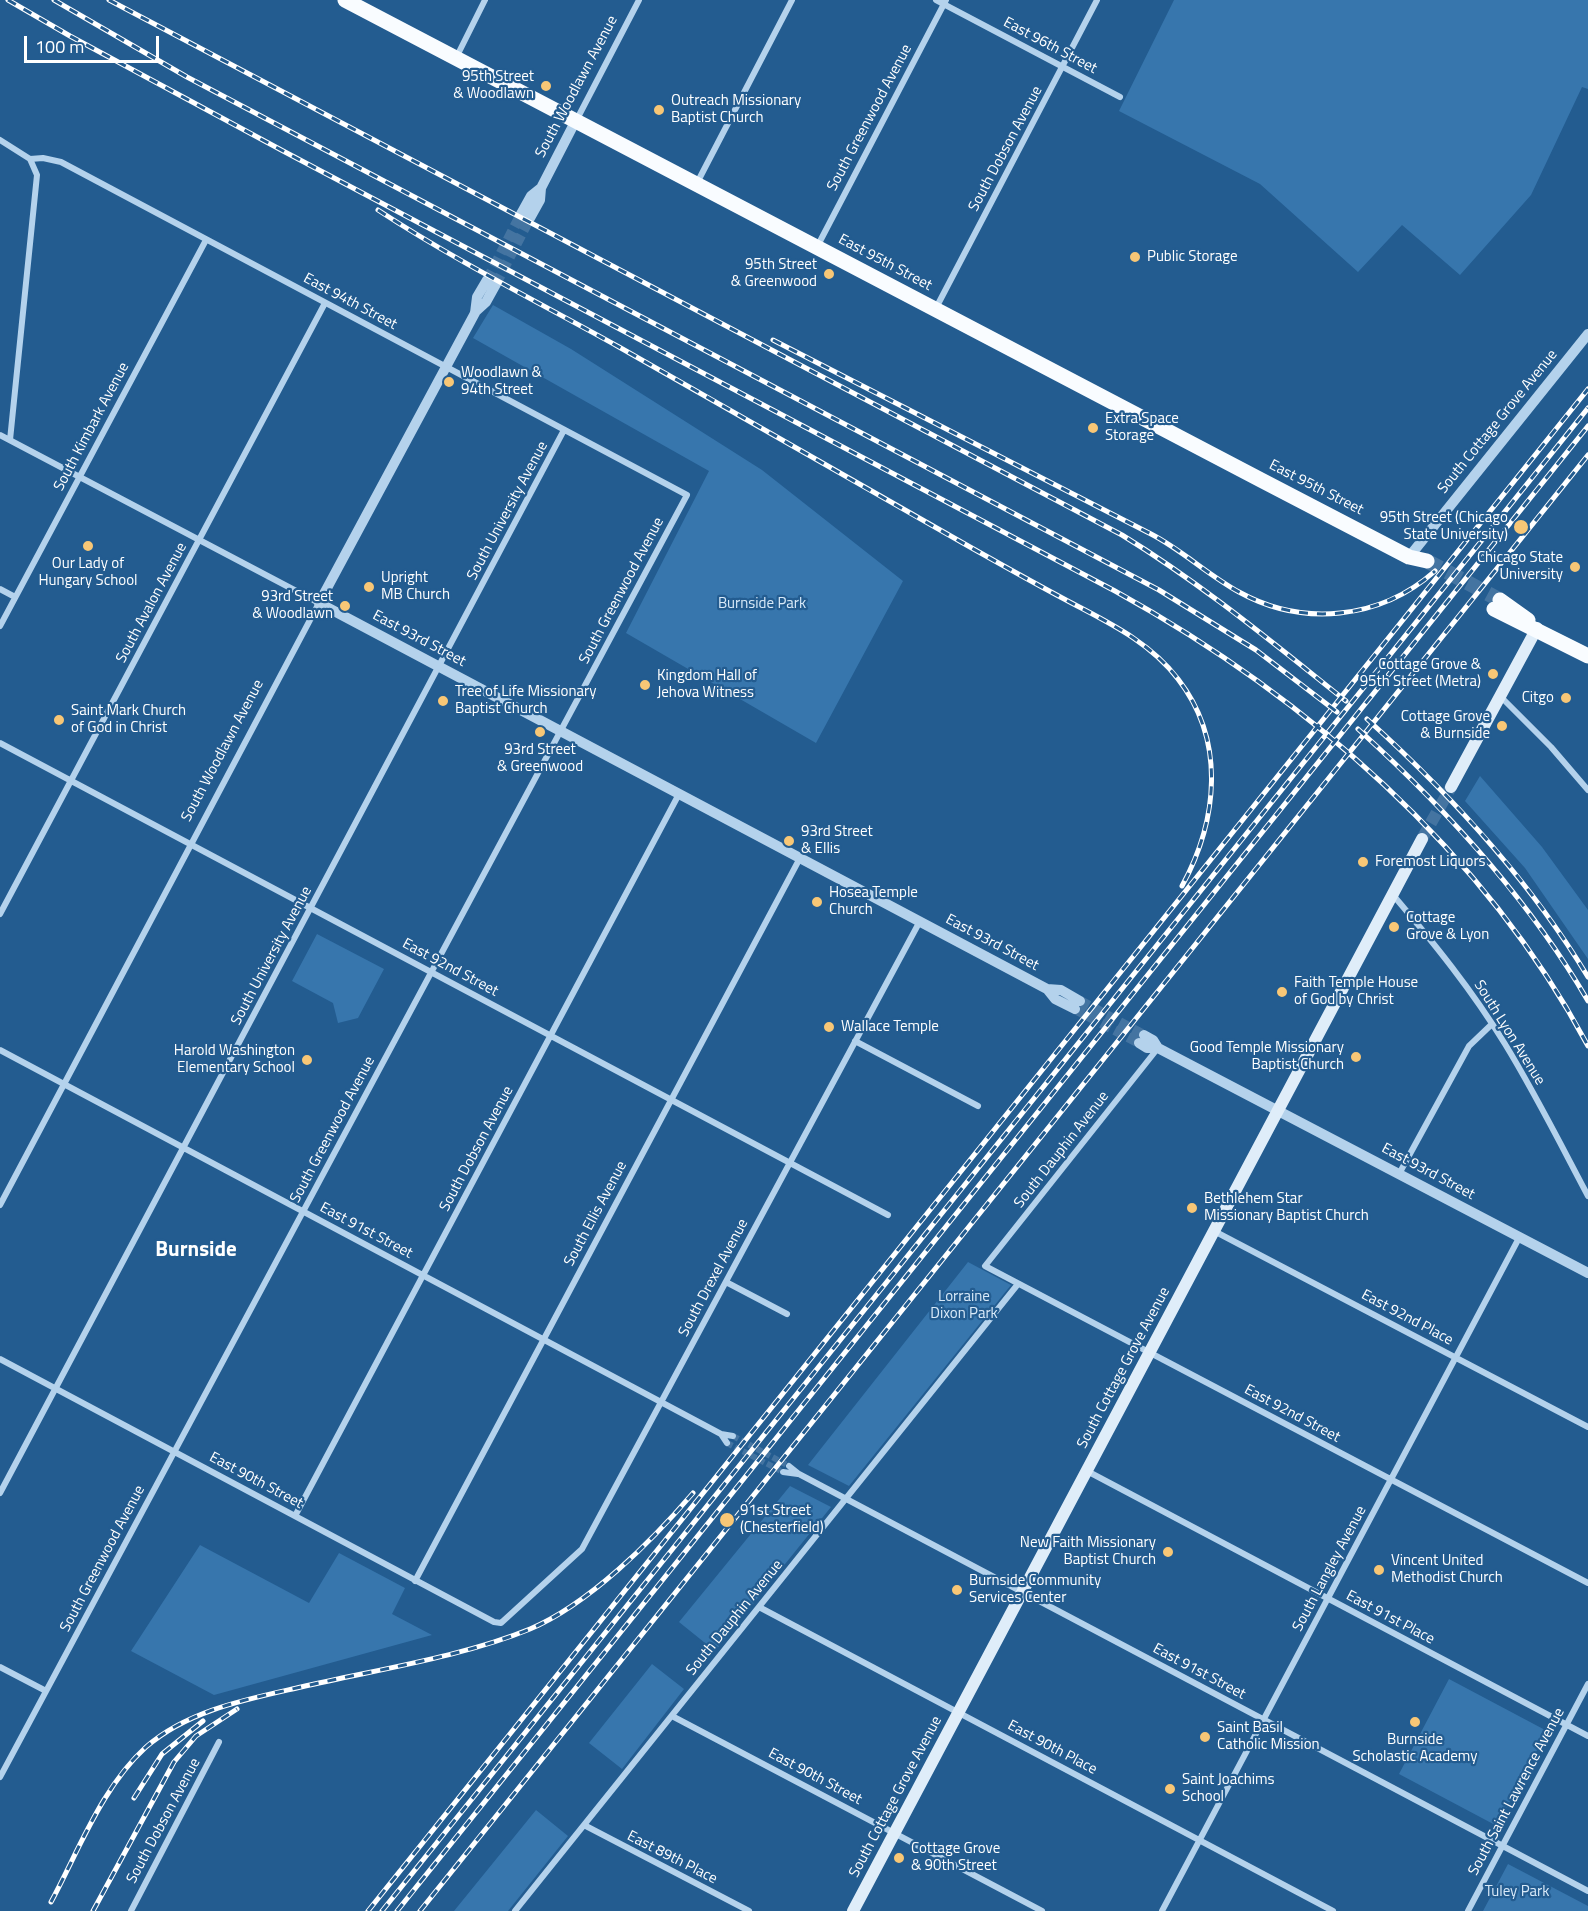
<!DOCTYPE html>
<style>
body{margin:0}
#map{position:relative;width:1588px;height:1911px;overflow:hidden;background:#235c90;font-family:"Titillium Web",sans-serif}
canvas{display:block}
.scale{position:absolute;left:24px;top:36px;width:135px;height:27px;box-sizing:border-box;border:3px solid #fff;border-top:0;padding-left:8px;font-size:18px;line-height:21px;white-space:nowrap;color:#fff;-webkit-text-stroke:4px #235c90;paint-order:stroke}
</style>
<div id="map">
<canvas width="1588" height="1911"></canvas>
<div class="scale">100 m</div>
</div>
<script>
const g = document.querySelector('canvas').getContext('2d');
g.lineJoin = 'round';
function paint(path, color) {
  g.fillStyle = color;
  g.fill(path, 'evenodd');
}
function strokePath(path, color, width, dash) {
  g.strokeStyle = color;
  g.lineWidth = width;
  g.lineCap = dash ? 'butt' : 'round';
  g.setLineDash(dash || []);
  g.stroke(path);
}
function drawText(font, color, halo, rows, align = 'center') {
  g.font = font + ' "Titillium Web",sans-serif';
  g.lineWidth = 4.5;
  g.setLineDash([]);
  g.textBaseline = 'middle';
  g.strokeStyle = halo;
  g.fillStyle = color;
  for (const [text, x, y, turn = 0] of rows) {
    g.save();
    g.translate(x, y);
    g.rotate((+turn || 0) * Math.PI / 180);
    g.textAlign = isNaN(turn) ? turn : align;
    if (halo) g.strokeText(text, 0, 0);
    g.fillText(text, 0, 0);
    g.restore();
  }
}
paint(new Path2D(`
 M 1174,0 L 1588,0 L 1588,89 L 1582,87 L 1531,195 L 1460,275 L 1402,225 L 1358,272 L 1260,184 L 1119,111 Z
 M 493,305 L 571,349 L 762,470 L 903,581 L 816,743 L 626,633 L 709,471 L 473,338 Z
 M 1480,776 L 1542,847 L 1588,910 L 1588,959 L 1525,868 L 1465,801 Z
 M 317,934 L 384,969 L 358,1018 L 338,1023 L 333,1003 L 292,981 Z
 M 968,1262 L 1011,1285 L 849,1486 L 808,1465 Z
 M 790,1486 L 831,1507 L 715,1651 L 679,1622 Z
 M 200,1545 L 309,1603 L 339,1553 L 405,1588 L 392,1614 L 432,1635 L 214,1695 L 131,1651 Z
 M 652,1664 L 684,1689 L 622,1769 L 589,1743 Z
 M 1449,1679 L 1547,1731 L 1497,1826 L 1399,1774 Z
 M 536,1810 L 568,1836 L 508,1911 L 454,1911 Z
 M 1508,1864 L 1588,1906 L 1588,1911 L 1483,1911 Z`), '#3776ad');
strokePath(new Path2D(`
 M 733,1436 L 789,1466
 M 727,1443 L 783,1472`), '#4474a1', 6, [6, 3]);
strokePath(new Path2D(`
 M 487,280 L 521,214
 M 496,284 L 530,218
 M 1080,1001 L 1144,1035
 M 1075,1009 L 1139,1043`), '#4474a1', 10, [10, 5]);
strokePath(new Path2D(`
 M 1422,839 L 1451,787`), '#4474a1', 12, [12, 6]);
strokePath(new Path2D(`
 M 1427,561 L 1500,600`), '#4474a1', 15, [15, 8]);
strokePath(new Path2D(`
 M 936,0 L 1120,97
 M 456,58 L 485,0
 M 576,121 L 639,0
 M 0,140 L 30,159 L 43,158 L 61,162 L 687,495 L 0,1777
 M 697,183 L 792,0
 M 817,247 L 946,0
 M 936,308 L 1097,0
 M 0,435 L 319,603 L 0,1205
 M 10,440 L 37,175 L 30,159
 M 0,589 L 15,597
 M 0,626 L 206,240
 M 1501,697 L 1551,747 L 1588,790
 M 0,743 L 888,1215
 M 1393,895 C 1433,942 1472,990 1505,1044 C 1535,1093 1561,1145 1588,1196
 M 0,914 L 325,303
 M 855,1041 L 978,1106
 M 1158,1048 L 985,1266 L 1588,1583
 M 0,1050 L 721,1434 L 733,1436
 M 1399,1174 L 1469,1046 L 1492,1024
 M 1214,1231 L 1588,1427
 M 726,1282 L 787,1314
 M 0,1359 L 494,1622 L 501,1623 L 582,1549 L 920,921
 M 721,1434 L 727,1443
 M 789,1466 L 799,1474 L 1588,1891
 M 1087,1471 L 1588,1736
 M 783,1472 L 798,1474
 M 0,1493 L 564,430
 M 295,1516 L 679,794
 M 415,1581 L 800,858
 M 759,1607 L 1333,1911
 M 0,1667 L 46,1691
 M 672,1716 L 1042,1911
 M 584,1825 L 749,1911
 M 131,1911 L 219,1742
 M 515,1911 L 1018,1284
 M 1162,1911 L 1519,1238
 M 1468,1911 L 1588,1684`), '#b4d2ec', 6);
strokePath(new Path2D(`
 M 521,214 L 531,196 L 541,188 L 575,122
 M 530,218 L 540,200 L 541,188
 M 487,280 L 477,297 L 475,313 L 319,603 L 1047,989 L 1061,990 L 1080,1001
 M 475,312 L 486,302 L 496,284
 M 1409,557 L 1588,334
 M 1047,989 L 1055,999 L 1075,1009
 M 1144,1035 L 1153,1040 L 1158,1048
 M 1139,1043 L 1147,1048 L 1158,1048 L 1588,1273`), '#b4d2ec', 10);
strokePath(new Path2D(`
 M 1451,787 L 1537,628
 M 853,1911 L 1422,839`), '#dfedf9', 12);
strokePath(new Path2D(`
 M 345,0 L 1261,480 L 1409,557 L 1427,561
 M 1500,600 L 1528,620
 M 1494,609 L 1588,656`), '#f9fcff', 15);
const rail = new Path2D(`
 M 8,0 L 70,36 L 285,152 L 1115,591 C 1307,697 1484,851 1588,1046
 M 54,0 L 187,77 L 1159,590 L 1256,650 L 1337,712
 M 109,0 L 1122,535 C 1202,584 1273,643 1346,701
 M 378,210 C 456,261 538,302 619,347 C 736,413 853,481 970,547 C 1002,565 1034,583 1066,600 C 1107,622 1149,641 1178,679 C 1226,741 1218,820 1182,886
 M 773,340 L 1151,534 C 1182,550 1208,575 1239,592 C 1302,627 1380,620 1435,571
 M 1367,719 C 1451,795 1529,879 1588,977
 M 1358,729 C 1443,806 1530,901 1588,1001
 M 134,1798 L 162,1754 L 203,1721
 M 51,1902 C 79,1850 102,1787 146,1747 C 188,1710 248,1699 301,1687 C 374,1670 462,1657 530,1629 C 589,1604 652,1541 693,1493
 M 93,1911 L 174,1762 L 196,1736 L 237,1709
 M 368,1911 L 1588,389
 M 382,1911 L 1588,408
 M 397,1911 L 1588,426
 M 420,1911 L 1588,455`);
strokePath(rail, '#fff', 5);
strokePath(rail, '#235c90', 3, [9]);
for (const [x, y, r, color] of [
 [546,86,6,"#f8c776"],
 [659,110,6,"#f8c776"],
 [1135,257,6,"#f8c776"],
 [829,274,6,"#f8c776"],
 [449,382,6,"#f8c776"],
 [1093,428,6,"#f8c776"],
 [1521,527,8,"#f8c776"],
 [88,546,6,"#f8c776"],
 [1575,567,6,"#f8c776"],
 [369,587,6,"#f8c776"],
 [345,606,6,"#f8c776"],
 [1493,674,6,"#f8c776"],
 [645,685,6,"#f8c776"],
 [1566,698,6,"#f8c776"],
 [443,701,6,"#f8c776"],
 [59,720,6,"#f8c776"],
 [1502,726,6,"#f8c776"],
 [540,732,6,"#f8c776"],
 [789,841,6,"#f8c776"],
 [1363,862,6,"#f8c776"],
 [817,902,6,"#f8c776"],
 [1394,927,6,"#f8c776"],
 [1282,992,6,"#f8c776"],
 [829,1027,6,"#f8c776"],
 [1356,1057,6,"#f8c776"],
 [307,1060,6,"#f8c776"],
 [1192,1208,6,"#f8c776"],
 [727,1520,8,"#f8c776"],
 [1168,1552,6,"#f8c776"],
 [1379,1570,6,"#f8c776"],
 [957,1590,6,"#f8c776"],
 [1415,1722,6,"#f8c776"],
 [1205,1737,6,"#f8c776"],
 [1170,1789,6,"#f8c776"],
 [899,1858,6,"#f8c776"]
]) {
  const dot = new Path2D();
  dot.arc(x, y, r, 0, 2 * Math.PI);
  g.fillStyle = color;
  g.fill(dot);
  strokePath(dot, '#235c90', 2);
}
drawText('15px', '#fff', '#235c90', [
 ["East 96th Street",1050,46,28],
 ["South Woodlawn Avenue",577,87,-62],
 ["South Greenwood Avenue",870,118,-62],
 ["South Dobson Avenue",1006,149,-62],
 ["East 95th Street",885,263,28],
 ["East 94th Street",350,302,28],
 ["South Cottage Grove Avenue",1498,422,-51],
 ["South Kimbark Avenue",92,427,-62],
 ["East 95th Street",1316,488,27],
 ["South University Avenue",508,511,-62],
 ["South Greenwood Avenue",622,591,-62],
 ["South Avalon Avenue",152,603,-62],
 ["East 93rd Street",419,639,28],
 ["South Woodlawn Avenue",223,751,-62],
 ["East 93rd Street",992,943,28],
 ["South University Avenue",272,956,-62],
 ["East 92nd Street",450,968,28],
 ["South Lyon Avenue",1509,1033,58],
 ["South Greenwood Avenue",333,1130,-62],
 ["South Dobson Avenue",477,1149,-62],
 ["South Dauphin Avenue",1062,1150,-52],
 ["East 93rd Street",1428,1172,28],
 ["South Ellis Avenue",596,1214,-62],
 ["East 91st Street",366,1231,28],
 ["South Drexel Avenue",714,1278,-62],
 ["East 92nd Place",1407,1318,28],
 ["South Cottage Grove Avenue",1124,1368,-62],
 ["East 92nd Street",1292,1414,28],
 ["East 90th Street",256,1481,28],
 ["South Greenwood Avenue",103,1559,-62],
 ["South Langley Avenue",1330,1569,-62],
 ["South Dauphin Avenue",735,1618,-51],
 ["East 91st Place",1390,1618,28],
 ["East 91st Street",1199,1672,28],
 ["East 90th Place",1052,1748,28],
 ["East 90th Street",815,1777,28],
 ["South Saint Lawrence Avenue",1517,1792,-62],
 ["South Cottage Grove Avenue",896,1797,-62],
 ["South Dobson Avenue",164,1821,-62],
 ["East 89th Place",672,1858,27]
]);
drawText('15px', '#fff', '#235c90', [
 ["95th Street",534,77,"right"],
 ["& Woodlawn",534,94,"right"],
 ["Outreach Missionary",671,101],
 ["Baptist Church",671,118],
 ["Public Storage",1147,257],
 ["95th Street",817,265,"right"],
 ["& Greenwood",817,282,"right"],
 ["Woodlawn &",461,373],
 ["94th Street",461,390],
 ["Extra Space",1105,419],
 ["Storage",1105,436],
 ["95th Street (Chicago",1508,518,"right"],
 ["State University)",1508,535,"right"],
 ["Chicago State",1563,558,"right"],
 ["University",1563,575,"right"],
 ["Our Lady of",88,564,"center"],
 ["Hungary School",88,581,"center"],
 ["Upright",381,578],
 ["MB Church",381,595],
 ["93rd Street",333,597,"right"],
 ["& Woodlawn",333,614,"right"],
 ["Cottage Grove &",1481,665,"right"],
 ["95th Street (Metra)",1481,682,"right"],
 ["Kingdom Hall of",657,676],
 ["Jehova Witness",657,693],
 ["Tree of Life Missionary",455,692],
 ["Baptist Church",455,709],
 ["Citgo",1554,698,"right"],
 ["Saint Mark Church",71,711],
 ["of God in Christ",71,728],
 ["Cottage Grove",1490,717,"right"],
 ["& Burnside",1490,734,"right"],
 ["93rd Street",540,750,"center"],
 ["& Greenwood",540,767,"center"],
 ["93rd Street",801,832],
 ["& Ellis",801,849],
 ["Foremost Liquors",1375,862],
 ["Hosea Temple",829,893],
 ["Church",829,910],
 ["Cottage",1406,918],
 ["Grove & Lyon",1406,935],
 ["Faith Temple House",1294,983],
 ["of God by Christ",1294,1000],
 ["Wallace Temple",841,1027],
 ["Good Temple Missionary",1344,1048,"right"],
 ["Baptist Church",1344,1065,"right"],
 ["Harold Washington",295,1051,"right"],
 ["Elementary School",295,1068,"right"],
 ["Bethlehem Star",1204,1199],
 ["Missionary Baptist Church",1204,1216],
 ["91st Street",740,1511],
 ["(Chesterfield)",740,1528],
 ["New Faith Missionary",1156,1543,"right"],
 ["Baptist Church",1156,1560,"right"],
 ["Vincent United",1391,1561],
 ["Methodist Church",1391,1578],
 ["Burnside Community",969,1581],
 ["Services Center",969,1598],
 ["Saint Basil",1217,1728],
 ["Catholic Mission",1217,1745],
 ["Burnside",1415,1740,"center"],
 ["Scholastic Academy",1415,1757,"center"],
 ["Saint Joachims",1182,1780],
 ["School",1182,1797],
 ["Cottage Grove",911,1849],
 ["& 90th Street",911,1866]
], 'left');
drawText('15px', '#d9eaf9', '#235c90', [
 ["Burnside Park",762,604],
 ["Lorraine",964,1297],
 ["Dixon Park",964,1314],
 ["Tuley Park",1517,1892]
]);
drawText('bold 21px', '#fff', '#235c90', [
 ["Burnside",196,1251]
]);
</script>
